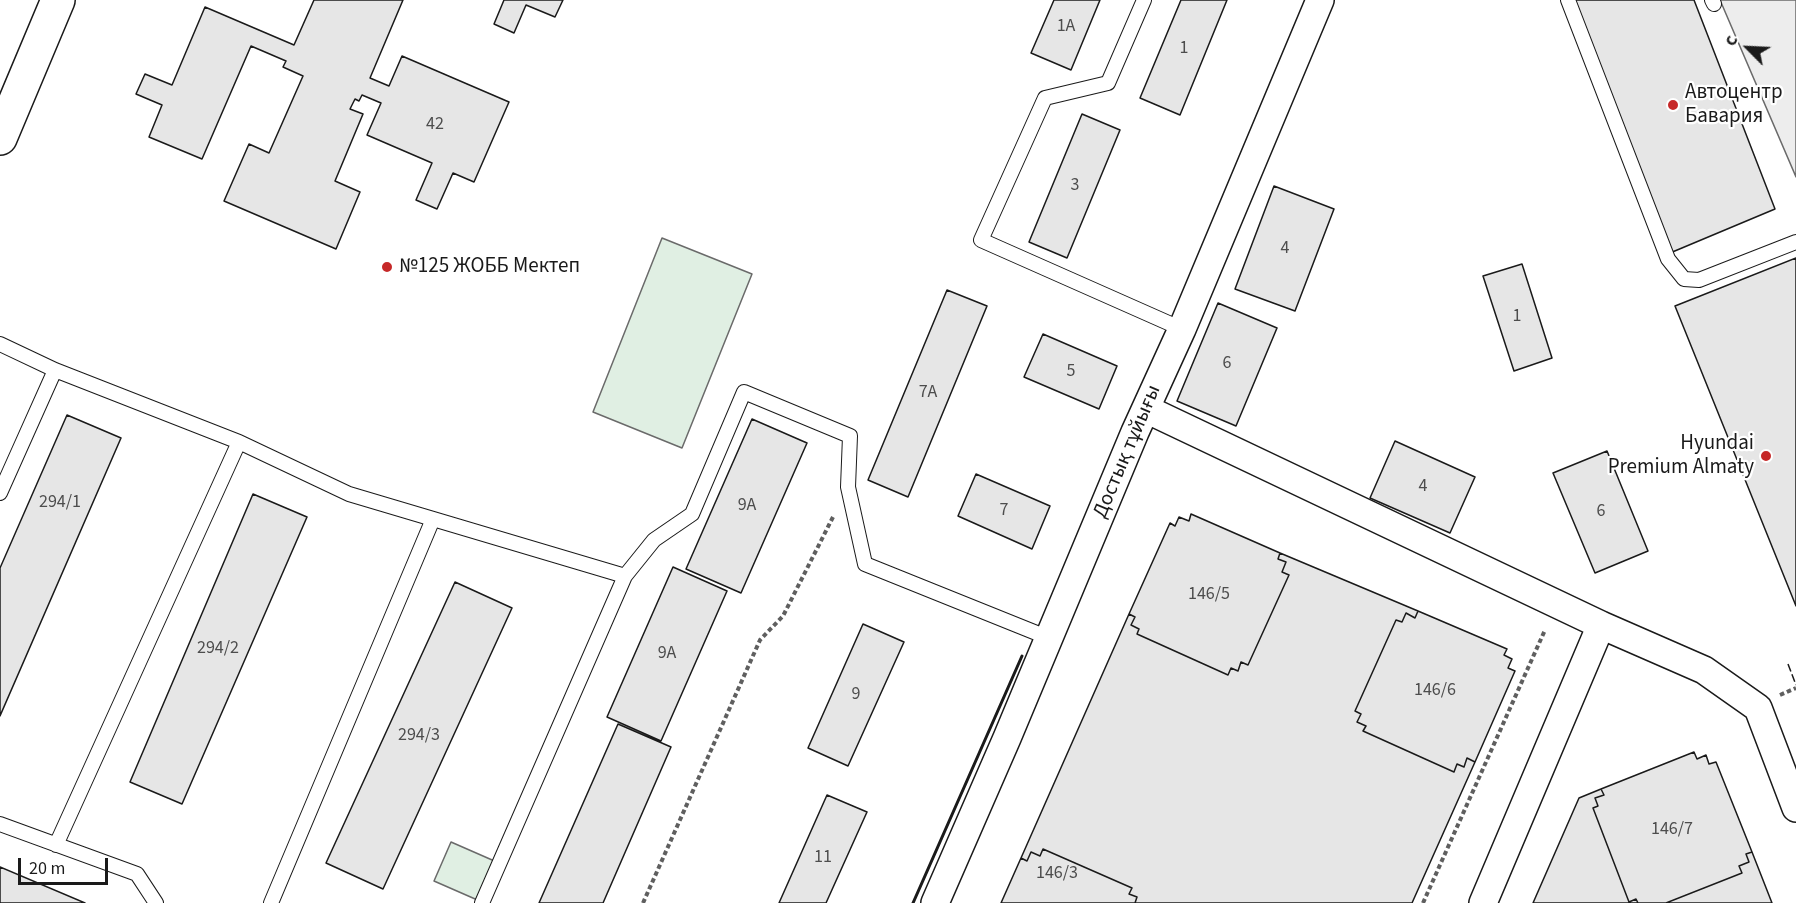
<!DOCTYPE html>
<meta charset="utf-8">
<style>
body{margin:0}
#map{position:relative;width:1796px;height:903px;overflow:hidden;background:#fff;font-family:"Source Sans 3",sans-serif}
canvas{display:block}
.north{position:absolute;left:1718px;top:18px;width:60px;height:60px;-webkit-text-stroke:4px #fff;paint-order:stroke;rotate:294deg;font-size:16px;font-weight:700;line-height:24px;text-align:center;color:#1a1a1a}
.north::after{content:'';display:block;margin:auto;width:21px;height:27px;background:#1a1a1a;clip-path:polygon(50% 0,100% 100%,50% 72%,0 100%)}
.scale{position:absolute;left:18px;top:858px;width:90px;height:27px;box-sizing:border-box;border:3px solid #1a1a1a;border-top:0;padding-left:8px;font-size:18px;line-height:21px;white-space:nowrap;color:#1a1a1a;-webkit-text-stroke:4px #fff;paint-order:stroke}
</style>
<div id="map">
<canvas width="1796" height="903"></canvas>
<div class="north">С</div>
<div class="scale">20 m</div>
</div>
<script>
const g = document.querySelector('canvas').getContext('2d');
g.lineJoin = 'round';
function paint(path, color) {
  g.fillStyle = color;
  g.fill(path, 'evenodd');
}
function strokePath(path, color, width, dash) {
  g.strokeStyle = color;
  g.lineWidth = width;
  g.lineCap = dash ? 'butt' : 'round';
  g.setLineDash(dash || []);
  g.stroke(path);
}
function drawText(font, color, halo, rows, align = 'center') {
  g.font = font + ' "Source Sans 3",sans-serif';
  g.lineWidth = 4.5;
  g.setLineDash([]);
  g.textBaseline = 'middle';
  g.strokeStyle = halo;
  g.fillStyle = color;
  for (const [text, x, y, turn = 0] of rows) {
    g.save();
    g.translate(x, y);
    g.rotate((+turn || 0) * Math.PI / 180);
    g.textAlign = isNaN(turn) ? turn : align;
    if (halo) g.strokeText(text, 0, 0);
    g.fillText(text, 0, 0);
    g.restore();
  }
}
const green = new Path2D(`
 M 662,238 L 752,274 L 682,448 L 593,412 Z
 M 451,842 L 499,863 L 482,902 L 434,881 Z`);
paint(green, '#e0efe3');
strokePath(green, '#6a6a6a', 1.5);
const parking = new Path2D(`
 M 1720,0 L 1796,0 L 1796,177 Z`);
paint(parking, '#ededed');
strokePath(parking, '#6a6a6a', 1.5);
const building = new Path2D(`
 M 314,0 L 403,0 L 370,78 L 389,86 L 402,56 L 509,102 L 474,182 L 453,173 L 437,209 L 416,200 L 432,163 L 367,135 L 381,103 L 362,95 L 359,101 L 355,99 L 350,109 L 363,114 L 335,181 L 360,192 L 336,249 L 224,201 L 249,144 L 269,153 L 303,76 L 283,67 L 286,61 L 251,46 L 202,159 L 149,137 L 162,105 L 136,94 L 145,74 L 172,85 L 205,7 L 294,45 Z
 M 504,0 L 563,0 L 555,17 L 526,5 L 514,33 L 494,24 Z
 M 1054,0 L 1100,0 L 1071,70 L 1031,53 Z
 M 1181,0 L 1227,0 L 1180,115 L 1140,98 Z
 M 1571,0 L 1694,0 L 1775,209 L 1670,253 Z
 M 1082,114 L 1120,130 L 1067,258 L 1029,242 Z
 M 1274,186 L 1334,209 L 1295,311 L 1235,289 Z
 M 1796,258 L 1796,606 L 1675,306 Z
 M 1522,264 L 1552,358 L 1514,371 L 1483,276 Z
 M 947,290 L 987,306 L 908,497 L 868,480 Z
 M 1218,303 L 1277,328 L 1236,426 L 1177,401 Z
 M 1043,334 L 1117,366 L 1099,409 L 1024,377 Z
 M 67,415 L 121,438 L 0,716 L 0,568 Z
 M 752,419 L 807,443 L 741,593 L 686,569 Z
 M 1395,441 L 1475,477 L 1450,533 L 1370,498 Z
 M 1607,451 L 1648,551 L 1595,573 L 1553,473 Z
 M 976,474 L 1050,506 L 1032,549 L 958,516 Z
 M 253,494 L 307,517 L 182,804 L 130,782 Z
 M 1191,514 L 1280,553 L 1278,559 L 1286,562 L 1282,572 L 1289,575 L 1248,665 L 1241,662 L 1238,671 L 1231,668 L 1228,675 L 1137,634 L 1139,629 L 1131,625 L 1135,617 L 1129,614 L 1170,523 L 1175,526 L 1179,517 L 1189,521 Z
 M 1280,553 L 1418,611 L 1415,618 L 1406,613 L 1402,622 L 1396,620 L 1355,711 L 1361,714 L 1357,722 L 1366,726 L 1363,731 L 1454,772 L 1457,764 L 1464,767 L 1467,758 L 1475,762 L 1412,903 L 1135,903 L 1137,897 L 1129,894 L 1132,888 L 1043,849 L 1040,856 L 1031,852 L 1027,861 L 1021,858 L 1129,614 L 1135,617 L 1131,625 L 1139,629 L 1137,634 L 1228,675 L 1231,668 L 1238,671 L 1241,662 L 1248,665 L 1289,575 L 1282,572 L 1286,562 L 1278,559 Z
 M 673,567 L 727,591 L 661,741 L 607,717 Z
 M 455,582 L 512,608 L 383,889 L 326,863 Z
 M 1418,611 L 1507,649 L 1504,655 L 1512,659 L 1508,668 L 1515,671 L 1475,762 L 1467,758 L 1464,767 L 1457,764 L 1454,772 L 1363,731 L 1366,726 L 1357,722 L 1361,714 L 1355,711 L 1396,620 L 1402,622 L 1406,613 L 1415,618 Z
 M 863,624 L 904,642 L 848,766 L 808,748 Z
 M 618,724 L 671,747 L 603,903 L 539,903 Z
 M 1694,752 L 1697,759 L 1706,755 L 1709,764 L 1716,762 L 1752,852 L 1746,854 L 1749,862 L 1739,866 L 1742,873 L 1666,903 L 1638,903 L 1636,899 L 1629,902 L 1593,808 L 1598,806 L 1595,798 L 1604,795 L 1601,789 Z
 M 1601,789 L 1604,795 L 1595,798 L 1598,806 L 1593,808 L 1629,902 L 1636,899 L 1638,903 L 1533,903 L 1579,798 Z
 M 827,795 L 867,812 L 826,903 L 779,903 Z
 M 1043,849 L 1132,888 L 1129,894 L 1137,897 L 1135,903 L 1001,903 L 1021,858 L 1027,861 L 1031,852 L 1040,856 Z
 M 1752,852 L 1772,903 L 1666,903 L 1742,873 L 1739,866 L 1749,862 L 1746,854 Z
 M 0,867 L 85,903 L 0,903 Z`);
paint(building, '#e6e6e6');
strokePath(building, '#1a1a1a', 1.5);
const lane = new Path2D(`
 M 1144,0 L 1108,83 L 1045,98 L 981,240 L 1182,329
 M 1568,0 L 1668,259 L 1684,279 L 1699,280 L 1796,242
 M 1712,0 L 1714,4
 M 0,344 L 55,370 L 239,442 L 349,494 L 625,576 L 482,903
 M 0,493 L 55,370
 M 625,576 L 654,540 L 692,514 L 744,392 L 850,436 L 848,487 L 865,564 L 1049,638
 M 0,824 L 137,874 L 156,903
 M 56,845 L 239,442
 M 271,903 L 433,519`);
const street = new Path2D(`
 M 1146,409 L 1601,625 L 1704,670 L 1758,708 L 1796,808
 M 935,903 L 1007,738 L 1135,432 L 1182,329 L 1320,0
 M 1483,903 L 1601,625`);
const secondary = new Path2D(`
 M 0,138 L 58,0`);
strokePath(lane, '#1a1a1a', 16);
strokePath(street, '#1a1a1a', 30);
strokePath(secondary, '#1a1a1a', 36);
strokePath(new Path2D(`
 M 1780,695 L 1796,688
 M 643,903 L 760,640 L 783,616 L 833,517
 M 1423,903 L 1545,630`), '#5f5f5f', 4, [4.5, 3]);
strokePath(lane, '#fff', 14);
strokePath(street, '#fff', 27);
strokePath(secondary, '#fff', 33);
strokePath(new Path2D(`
 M 1788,664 L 1796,685`), '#1a1a1a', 1.5, [8, 3]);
strokePath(new Path2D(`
 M 913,903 L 1022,656`), '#1a1a1a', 3);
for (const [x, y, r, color] of [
 [1673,105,6,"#c62828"],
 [387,267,6,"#c62828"],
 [1766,456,6,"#c62828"]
]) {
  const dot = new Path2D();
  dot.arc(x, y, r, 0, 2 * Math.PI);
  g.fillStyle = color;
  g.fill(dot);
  strokePath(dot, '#fff', 2);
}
drawText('18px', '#4d4d4d', null, [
 ["1А",1066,27],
 ["1",1184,49],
 ["42",435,125],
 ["3",1075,186],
 ["4",1285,249],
 ["1",1517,317],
 ["6",1227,364],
 ["5",1071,372],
 ["7А",928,393],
 ["4",1423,487],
 ["294/1",60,503],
 ["9А",747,506],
 ["7",1004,511],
 ["6",1601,512],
 ["146/5",1209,595],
 ["294/2",218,649],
 ["9А",667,654],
 ["146/6",1435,691],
 ["9",856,695],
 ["294/3",419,736],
 ["146/7",1672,830],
 ["11",823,858],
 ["146/3",1057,874]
]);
drawText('21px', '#1a1a1a', '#fff', [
 ["Автоцентр",1685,93],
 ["Бавария",1685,117],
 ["№125 ЖОББ Мектеп",399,267],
 ["Hyundai",1754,444,"right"],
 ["Premium Almaty",1754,468,"right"]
], 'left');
drawText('21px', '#1a1a1a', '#fff', [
 ["Достық тұйығы",1128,452,-67]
]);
</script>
